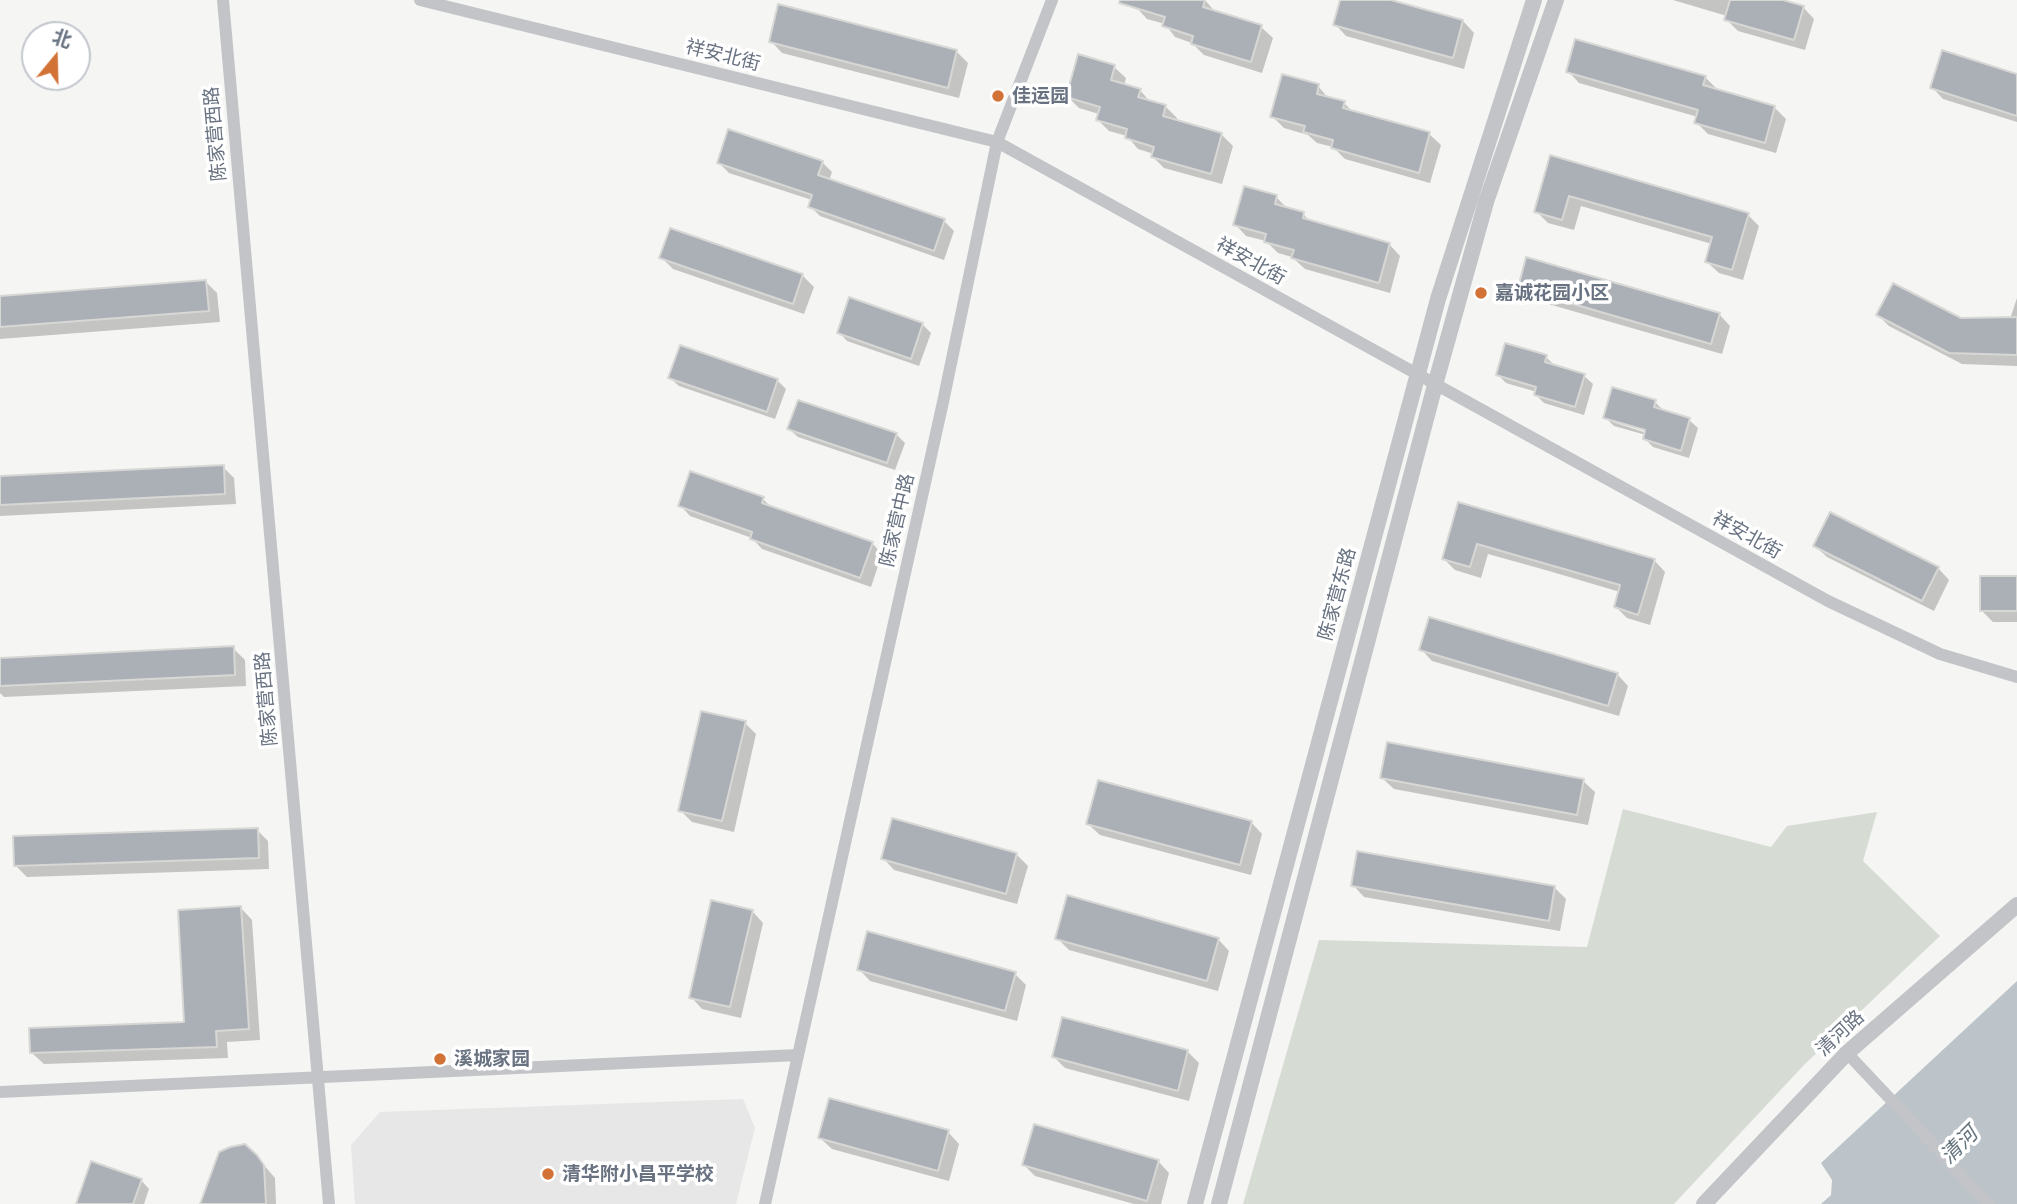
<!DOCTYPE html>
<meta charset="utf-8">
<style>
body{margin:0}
#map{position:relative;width:2017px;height:1204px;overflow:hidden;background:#f5f6f3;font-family:"Exo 2","Noto Sans SC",sans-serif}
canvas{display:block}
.north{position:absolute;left:21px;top:21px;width:70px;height:70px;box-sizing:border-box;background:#fff;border:2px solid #c3c7cd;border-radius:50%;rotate:19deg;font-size:19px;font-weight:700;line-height:28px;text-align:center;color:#687281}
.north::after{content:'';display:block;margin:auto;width:24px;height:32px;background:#d27237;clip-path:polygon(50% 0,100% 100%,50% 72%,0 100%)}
</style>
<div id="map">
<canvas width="2017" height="1204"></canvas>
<div class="north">北</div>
</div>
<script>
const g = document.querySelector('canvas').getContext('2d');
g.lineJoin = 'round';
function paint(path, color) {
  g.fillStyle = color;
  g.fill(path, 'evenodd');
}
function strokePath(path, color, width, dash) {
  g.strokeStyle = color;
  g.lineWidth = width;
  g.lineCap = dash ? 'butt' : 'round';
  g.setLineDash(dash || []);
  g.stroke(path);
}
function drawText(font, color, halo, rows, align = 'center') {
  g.font = font + ' "Exo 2","Noto Sans SC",sans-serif';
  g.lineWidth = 7;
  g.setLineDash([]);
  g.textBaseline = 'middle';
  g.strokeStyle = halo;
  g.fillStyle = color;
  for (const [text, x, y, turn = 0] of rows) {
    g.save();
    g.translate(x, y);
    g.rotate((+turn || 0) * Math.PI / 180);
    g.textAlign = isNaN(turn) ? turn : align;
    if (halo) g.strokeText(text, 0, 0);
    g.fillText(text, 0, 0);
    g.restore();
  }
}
paint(new Path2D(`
 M 743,1099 L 755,1128 L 736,1204 L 355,1204 L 351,1145 L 380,1112 Z`), '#e6e7e6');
paint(new Path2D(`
 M 1623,809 L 1771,847 L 1787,826 L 1877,812 L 1863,861 L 1940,936 L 1804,1065 L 1674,1204 L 1243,1204 L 1319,940 L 1587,947 Z`), '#d6dcd4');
paint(new Path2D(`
 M 2017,981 L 2017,1204 L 1821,1204 L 1831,1195 L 1832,1180 L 1821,1163 Z`), '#bcc3c9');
paint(new Path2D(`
 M 1138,0 L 1205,0 L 1216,13 L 1261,27 L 1273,38 L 1262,73 L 1204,55 L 1192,43 L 1175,37 L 1165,24 L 1147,19 L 1136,7 Z
 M 1342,0 L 1385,0 L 1463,21 L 1474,33 L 1464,69 L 1346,36 L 1335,24 Z
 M 1673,0 L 1777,0 L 1803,7 L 1814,19 L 1805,50 L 1738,31 L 1726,19 L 1727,16 Z
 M 771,41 L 956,51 L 968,63 L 959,98 L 782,53 Z
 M 1114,67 L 1126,78 L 1124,86 L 1140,90 L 1151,103 L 1166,107 L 1177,118 L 1176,122 L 1221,134 L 1233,146 L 1222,184 L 1164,168 L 1153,157 L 1154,154 L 1138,149 L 1127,136 L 1109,131 L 1098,120 L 1099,114 L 1079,108 L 1068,97 Z
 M 1568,71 L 1705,77 L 1717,89 L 1716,91 L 1774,107 L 1786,119 L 1776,153 L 1708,134 L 1696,122 L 1698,117 L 1579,83 Z
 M 2017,76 L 2017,122 L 1943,99 L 1932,87 Z
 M 1318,86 L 1329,99 L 1344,103 L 1354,113 L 1429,134 L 1441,145 L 1430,183 L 1345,159 L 1333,147 L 1317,143 L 1308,135 L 1284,128 L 1272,116 Z
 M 1552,158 L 1748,215 L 1759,226 L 1743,280 L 1719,273 L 1707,262 L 1712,244 L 1581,206 L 1574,230 L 1548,223 L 1536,211 Z
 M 822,162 L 832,172 L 829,181 L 944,221 L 954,231 L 944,260 L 820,216 L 810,206 L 812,200 L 729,173 L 719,163 Z
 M 1276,197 L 1288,209 L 1303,214 L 1312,223 L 1389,244 L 1400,256 L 1390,293 L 1305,269 L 1292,257 L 1278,253 L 1266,241 L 1246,236 L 1235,224 Z
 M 661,257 L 802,275 L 814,287 L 804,314 L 673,269 Z
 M 206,282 L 217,293 L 220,322 L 0,339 L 0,298 Z
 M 1520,288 L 1719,314 L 1730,326 L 1722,354 L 1531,299 Z
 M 2017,298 L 2017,366 L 1962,364 L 1889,326 L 1878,315 L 1960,320 L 2010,319 Z
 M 922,324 L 931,333 L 919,366 L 847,341 L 839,332 Z
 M 1546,357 L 1554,365 L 1584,376 L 1593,384 L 1584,415 L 1544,403 L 1536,395 L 1537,392 L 1506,383 L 1498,375 Z
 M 670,378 L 777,380 L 786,389 L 775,419 L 679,386 Z
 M 1655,402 L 1663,410 L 1689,420 L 1698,428 L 1689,458 L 1653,447 L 1645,439 L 1646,435 L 1614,426 L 1605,417 ZM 1613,419 L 1654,431 L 1653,435 L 1613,422 Z
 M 789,429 L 896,434 L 905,443 L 895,470 L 798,437 Z
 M 223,467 L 234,478 L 236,504 L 0,516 L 0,478 Z
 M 763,499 L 773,509 L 872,543 L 882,554 L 871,587 L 762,549 L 752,538 L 690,516 L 680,505 Z
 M 1460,504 L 1654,560 L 1665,572 L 1650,625 L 1627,618 L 1616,607 L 1620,592 L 1549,571 L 1488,554 L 1481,578 L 1455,570 L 1444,559 Z
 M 1815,546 L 1938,568 L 1949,580 L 1934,611 L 1827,557 Z
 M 2017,578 L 2017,622 L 1993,622 L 1981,610 Z
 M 233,648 L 245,660 L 246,686 L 4,697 L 0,693 L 0,659 Z
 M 1421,649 L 1617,674 L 1628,686 L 1619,716 L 1432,661 Z
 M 745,723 L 756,734 L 734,832 L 692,822 L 680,810 Z
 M 1382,778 L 1583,781 L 1595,792 L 1588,825 L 1394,789 Z
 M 1251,822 L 1262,834 L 1251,875 L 1100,835 L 1088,824 Z
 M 257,830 L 268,841 L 269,869 L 27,877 L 15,865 Z
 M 1016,854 L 1028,866 L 1017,904 L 894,870 L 883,858 Z
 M 1353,885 L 1554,887 L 1566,899 L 1560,931 L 1364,897 Z
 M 241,908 L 252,920 L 260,1040 L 227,1042 L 228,1058 L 44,1064 L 32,1053 L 186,1024 Z
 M 752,911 L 763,923 L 741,1018 L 702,1009 L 691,997 Z
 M 1057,938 L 1218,939 L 1229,951 L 1218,991 L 1069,950 Z
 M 859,969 L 1015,974 L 1026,985 L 1017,1021 L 870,981 Z
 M 1187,1051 L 1199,1063 L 1189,1101 L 1065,1068 L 1054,1057 Z
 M 948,1132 L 959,1144 L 949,1181 L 832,1149 L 820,1138 Z
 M 256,1156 L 275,1178 L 276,1204 L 202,1204 Z
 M 1158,1161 L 1169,1173 L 1161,1204 L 1134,1204 L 1035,1176 L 1024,1165 Z
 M 141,1180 L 149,1189 L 144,1204 L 78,1204 Z`), '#0003');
const building = new Path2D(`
 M 1120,0 L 1205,0 L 1203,7 L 1262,25 L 1251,62 L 1191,44 L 1193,36 L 1162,26 L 1165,17 L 1119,3 Z
 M 1340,0 L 1391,0 L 1463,20 L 1453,58 L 1333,25 Z
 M 1730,0 L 1783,0 L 1804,6 L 1794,40 L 1724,20 Z
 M 778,4 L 957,50 L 948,88 L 769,42 Z
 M 1575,39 L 1706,76 L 1703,85 L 1775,106 L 1765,143 L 1694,123 L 1698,110 L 1566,72 Z
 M 1942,50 L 2017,74 L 2017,116 L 1930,88 Z
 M 1078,54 L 1115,65 L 1111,80 L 1141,89 L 1138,97 L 1166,105 L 1163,116 L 1222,133 L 1211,174 L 1151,157 L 1154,147 L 1125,138 L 1127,129 L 1096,120 L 1100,107 L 1066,97 Z
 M 1282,74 L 1319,84 L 1317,94 L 1345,101 L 1343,108 L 1430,132 L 1419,173 L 1331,148 L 1333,140 L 1303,132 L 1305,126 L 1270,117 Z
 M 728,129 L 823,161 L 818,175 L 945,219 L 934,251 L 808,207 L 812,195 L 717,163 Z
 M 1550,155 L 1749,213 L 1732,270 L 1705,262 L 1712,237 L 1569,196 L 1562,220 L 1534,212 Z
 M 1244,186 L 1277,195 L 1275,204 L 1304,212 L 1303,218 L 1390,243 L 1379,283 L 1291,258 L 1294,250 L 1264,242 L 1266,234 L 1233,225 Z
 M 670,228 L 803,274 L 793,304 L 659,258 Z
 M 1526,257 L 1720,313 L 1711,344 L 1518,288 Z
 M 206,280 L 209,311 L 0,327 L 0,296 Z
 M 1893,283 L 1961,318 L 2017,317 L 2017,355 L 1949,353 L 1876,315 Z
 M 849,297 L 923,323 L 911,359 L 837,333 Z
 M 1505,343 L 1547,355 L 1545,362 L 1585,374 L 1575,407 L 1534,395 L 1536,387 L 1496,375 Z
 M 680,345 L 778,379 L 767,412 L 668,378 Z
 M 1612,387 L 1656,400 L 1654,407 L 1690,418 L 1681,451 L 1643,439 L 1645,430 L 1603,418 Z
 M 798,400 L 897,433 L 887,463 L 787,429 Z
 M 224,465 L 225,494 L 0,505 L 0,476 Z
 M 690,471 L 764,497 L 762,503 L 873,542 L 860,578 L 750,539 L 752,532 L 678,506 Z
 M 1458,502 L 1655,559 L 1638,615 L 1614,607 L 1620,585 L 1536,561 L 1477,544 L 1470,567 L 1442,559 Z
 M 1830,512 L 1939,567 L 1922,601 L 1813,546 Z
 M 1980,576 L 2017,576 L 2017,611 L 1980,611 Z
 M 1429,617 L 1618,673 L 1608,706 L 1419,650 Z
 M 234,646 L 235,675 L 0,686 L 0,658 Z
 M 701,711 L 746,721 L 722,821 L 678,811 Z
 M 1387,742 L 1584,779 L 1577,815 L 1380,778 Z
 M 1098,780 L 1252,821 L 1240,865 L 1086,824 Z
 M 892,818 L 1017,853 L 1006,894 L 881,859 Z
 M 258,828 L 259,858 L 14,866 L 13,836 Z
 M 1357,851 L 1555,886 L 1549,921 L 1351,886 Z
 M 1067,895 L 1219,938 L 1207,981 L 1055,939 Z
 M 711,900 L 753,910 L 730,1007 L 689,998 Z
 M 241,906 L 249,1029 L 216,1031 L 217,1047 L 30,1053 L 29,1028 L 184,1022 L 178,910 Z
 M 867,931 L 1016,972 L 1005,1011 L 857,970 Z
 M 1062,1017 L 1188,1050 L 1178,1091 L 1052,1057 Z
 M 829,1098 L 949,1130 L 938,1171 L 818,1138 Z
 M 1034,1124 L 1159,1160 L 1147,1201 L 1022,1165 Z
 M 245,1144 L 257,1155 L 264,1165 L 266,1204 L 200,1204 L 219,1152 L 230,1147 Z
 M 91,1161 L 142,1179 L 133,1204 L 76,1204 Z`);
paint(building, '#abafb6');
strokePath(building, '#d7d7d5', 2);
strokePath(new Path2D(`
 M 223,0 L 329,1204
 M 420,0 L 997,142 L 1828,601 L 1940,654 L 2017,677
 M 1847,1053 L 1989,1204
 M 0,1092 L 798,1055
 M 765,1204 L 943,402 L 997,142 L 1052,0`), '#c2c4c8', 12);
strokePath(new Path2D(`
 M 1195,1204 L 1438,299 L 1534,0
 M 1219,1204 L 1435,385 L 1486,202 L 1556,0
 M 1704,1204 L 1847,1053 L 2017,905`), '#c2c4c8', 16);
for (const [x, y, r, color] of [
 [998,96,7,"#d27237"],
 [1481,293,7,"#d27237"],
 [440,1059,7,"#d27237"],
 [548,1174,7,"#d27237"]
]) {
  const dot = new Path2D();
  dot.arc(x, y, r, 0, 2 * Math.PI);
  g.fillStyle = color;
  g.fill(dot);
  strokePath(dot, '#fff', 2.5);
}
drawText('19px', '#687281', '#fff', [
 ["祥安北街",723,55,14],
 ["陈家营西路",215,134,-95],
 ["祥安北街",1251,261,29],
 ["陈家营中路",897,520,-77],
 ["祥安北街",1747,535,29],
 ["陈家营东路",1337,594,-75],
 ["陈家营西路",266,699,-95],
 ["清河路",1840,1033,-43]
]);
drawText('bold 19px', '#687281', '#fff', [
 ["佳运园",1012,96],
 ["嘉诚花园小区",1495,293],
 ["溪城家园",454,1059],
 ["清华附小昌平学校",562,1174]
], 'left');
drawText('italic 21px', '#63737d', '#fff', [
 ["清河",1959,1145,-45]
]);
</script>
